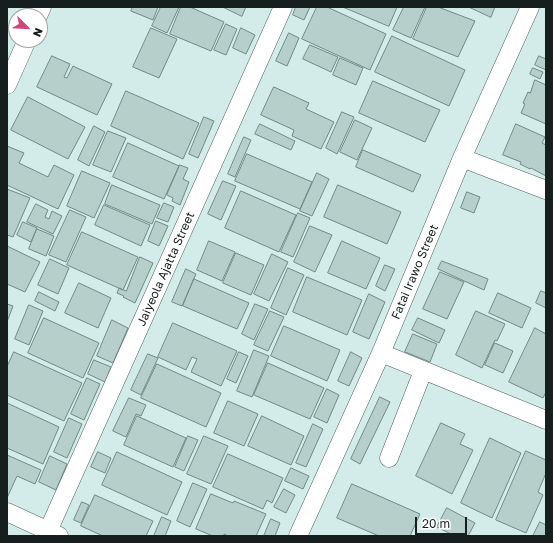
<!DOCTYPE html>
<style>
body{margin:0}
#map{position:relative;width:553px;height:543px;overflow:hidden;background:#d3ece9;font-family:"Golos Text",sans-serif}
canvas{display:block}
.frame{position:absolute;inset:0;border:8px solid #161f1e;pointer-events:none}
.north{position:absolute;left:8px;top:8px;width:40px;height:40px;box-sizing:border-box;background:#fff;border:1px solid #a2a5a5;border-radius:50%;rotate:114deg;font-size:11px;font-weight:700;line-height:16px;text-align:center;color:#161f1e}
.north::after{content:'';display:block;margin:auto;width:14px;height:18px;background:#cf457c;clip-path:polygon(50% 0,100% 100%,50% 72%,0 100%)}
.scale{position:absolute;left:415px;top:517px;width:52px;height:18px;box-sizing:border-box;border:2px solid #161f1e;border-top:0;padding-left:5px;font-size:12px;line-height:14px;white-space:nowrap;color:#161f1e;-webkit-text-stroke:3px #fff;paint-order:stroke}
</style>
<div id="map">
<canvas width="553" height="543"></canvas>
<div class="frame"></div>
<div class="north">N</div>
<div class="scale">20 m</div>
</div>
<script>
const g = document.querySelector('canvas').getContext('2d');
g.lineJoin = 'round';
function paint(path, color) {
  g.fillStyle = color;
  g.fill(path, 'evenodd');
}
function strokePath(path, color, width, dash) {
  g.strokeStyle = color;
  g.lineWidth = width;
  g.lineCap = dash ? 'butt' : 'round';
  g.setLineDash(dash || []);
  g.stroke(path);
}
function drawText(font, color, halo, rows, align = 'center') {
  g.font = font + ' "Golos Text",sans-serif';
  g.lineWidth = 3;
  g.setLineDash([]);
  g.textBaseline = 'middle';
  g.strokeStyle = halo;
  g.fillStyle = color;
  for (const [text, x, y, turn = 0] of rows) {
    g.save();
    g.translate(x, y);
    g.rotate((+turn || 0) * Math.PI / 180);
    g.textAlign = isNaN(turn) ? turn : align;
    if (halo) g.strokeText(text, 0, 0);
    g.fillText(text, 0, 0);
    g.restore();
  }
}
const building = new Path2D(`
 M 133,7 L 158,7 L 153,20 L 131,11 Z
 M 161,7 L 179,7 L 167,33 L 152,26 Z
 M 181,7 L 190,7 L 224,22 L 211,51 L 170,34 Z
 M 223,7 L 246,7 L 242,16 Z
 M 296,7 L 310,7 L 304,20 L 293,15 Z
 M 317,7 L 327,7 L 386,34 L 370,70 L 302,39 Z
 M 343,7 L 397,7 L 389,26 Z
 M 404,7 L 425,7 L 411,38 L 393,30 Z
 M 427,7 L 438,7 L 475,21 L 458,57 L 413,39 Z
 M 469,7 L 495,7 L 491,17 Z
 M 226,24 L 237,29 L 226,55 L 214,50 Z
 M 151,28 L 177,39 L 159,78 L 133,67 Z
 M 241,28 L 255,35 L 246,54 L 233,48 Z
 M 289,33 L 299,38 L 287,66 L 276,61 Z
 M 392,36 L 465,70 L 449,106 L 375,72 Z
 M 310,45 L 338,57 L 331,72 L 303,59 Z
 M 52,56 L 70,64 L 64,77 L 67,78 L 73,66 L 112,84 L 97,115 L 37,87 Z
 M 539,56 L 546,59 L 546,70 L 535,65 Z
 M 340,58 L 363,68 L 356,85 L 333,75 Z
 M 533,68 L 543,72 L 540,79 L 530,74 Z
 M 535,80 L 546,85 L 546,124 L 521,113 L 525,104 L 523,103 L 528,92 L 530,93 Z
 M 373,81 L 440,110 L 425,142 L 359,113 Z
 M 274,87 L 309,103 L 306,109 L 334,122 L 321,149 L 292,136 L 294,130 L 261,115 Z
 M 126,91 L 199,123 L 183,159 L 111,126 Z
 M 28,97 L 85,127 L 68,159 L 11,130 Z
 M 342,112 L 354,117 L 337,154 L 326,148 Z
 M 204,117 L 214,121 L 198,158 L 189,154 Z
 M 355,120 L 372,128 L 357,160 L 340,152 Z
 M 260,124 L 295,141 L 291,150 L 255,134 Z
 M 516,124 L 545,137 L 542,143 L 546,145 L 546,176 L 531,168 L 530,169 L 520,164 L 521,162 L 503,155 Z
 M 94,126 L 105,132 L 89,166 L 78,160 Z
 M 108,131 L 126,138 L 111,172 L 93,165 Z
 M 244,137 L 251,140 L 235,177 L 228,174 Z
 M 128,143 L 179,166 L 164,199 L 113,177 Z
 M 7,146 L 24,153 L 19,163 L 48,177 L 54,165 L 74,175 L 58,209 L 7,185 Z
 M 363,150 L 421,175 L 413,192 L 356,167 Z
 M 247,154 L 312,182 L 300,209 L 235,181 Z
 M 180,165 L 188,168 L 183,179 L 189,182 L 180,205 L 172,201 L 173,198 L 167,195 Z
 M 82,171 L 110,183 L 94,218 L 67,206 Z
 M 317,173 L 329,179 L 312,216 L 300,211 Z
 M 223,181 L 236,186 L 221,220 L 208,214 Z
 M 112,185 L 160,205 L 152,224 L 105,204 Z
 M 338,185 L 401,212 L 387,244 L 324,217 Z
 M 7,189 L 30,198 L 13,237 L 7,235 Z
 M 241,191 L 296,215 L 279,252 L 225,228 Z
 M 467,192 L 480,197 L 474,213 L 461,208 Z
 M 164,203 L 174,207 L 168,222 L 157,218 Z
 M 36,204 L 48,210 L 45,217 L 49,219 L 52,211 L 62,216 L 53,234 L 27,222 Z
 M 104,205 L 150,225 L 141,246 L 95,225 Z
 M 70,210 L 86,217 L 66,262 L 49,255 Z
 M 298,213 L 310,218 L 293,257 L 281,252 Z
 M 156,221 L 168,226 L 159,246 L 148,241 Z
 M 23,222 L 37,228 L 31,242 L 17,235 Z
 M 310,226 L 332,235 L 315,272 L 294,262 Z
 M 37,229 L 54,236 L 46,256 L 29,249 Z
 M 82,232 L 138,257 L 123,290 L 67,265 Z
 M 209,241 L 235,252 L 222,281 L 197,270 Z
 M 342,241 L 380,258 L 366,289 L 328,273 Z
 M 7,246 L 40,262 L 25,292 L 7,284 Z
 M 236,253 L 264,265 L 251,295 L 223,283 Z
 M 272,254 L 288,262 L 269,301 L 254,294 Z
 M 140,257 L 153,263 L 135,303 L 123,297 L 124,296 L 117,293 L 119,288 L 126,291 Z
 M 50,259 L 69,268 L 58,294 L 38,285 Z
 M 442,261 L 488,279 L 484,290 L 438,269 Z
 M 385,265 L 395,269 L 385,291 L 376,286 Z
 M 288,268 L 304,275 L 286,315 L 271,308 Z
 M 186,269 L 196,274 L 182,306 L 172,302 Z
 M 440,272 L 464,282 L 447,319 L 423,309 Z
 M 307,277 L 362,300 L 347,335 L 293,312 Z
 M 194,279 L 249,303 L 237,329 L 183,306 Z
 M 79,283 L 111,298 L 98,328 L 65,313 Z
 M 541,291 L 546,293 L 546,308 L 536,303 Z
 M 39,292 L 59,302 L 55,311 L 35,301 Z
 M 498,293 L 531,308 L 522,328 L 489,313 Z
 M 369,294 L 385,302 L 369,339 L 353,332 Z
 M 7,304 L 13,306 L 7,322 Z
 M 255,304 L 268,309 L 254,340 L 242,334 Z
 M 29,305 L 43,311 L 29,345 L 15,339 Z
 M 270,311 L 284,317 L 268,351 L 254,345 Z
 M 476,311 L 505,324 L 497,341 L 495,340 L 482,368 L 456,355 Z
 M 44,318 L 99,343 L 83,378 L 28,353 Z
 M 418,318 L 445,330 L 439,343 L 412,330 Z
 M 112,320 L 128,328 L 113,363 L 97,356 Z
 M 173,323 L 237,351 L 221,386 L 191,372 L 197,359 L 192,357 L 186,370 L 158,357 Z
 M 284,326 L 340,350 L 327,381 L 271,356 Z
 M 535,328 L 546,334 L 546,392 L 543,398 L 509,382 Z
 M 413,334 L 437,344 L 430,362 L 405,352 Z
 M 495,343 L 513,351 L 503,373 L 485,365 Z
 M 254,350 L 269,356 L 252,397 L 237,391 Z
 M 14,352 L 82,383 L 64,421 L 7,395 L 7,367 Z
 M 239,352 L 248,356 L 236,383 L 227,379 Z
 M 351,352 L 362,358 L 349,386 L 338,381 Z
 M 148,354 L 158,358 L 141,395 L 131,390 Z
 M 94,360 L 111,367 L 105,382 L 88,374 Z
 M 268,363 L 324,388 L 310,419 L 254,395 Z
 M 157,364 L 221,393 L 206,427 L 141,398 Z
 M 87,378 L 100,384 L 84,420 L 71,414 Z
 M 327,389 L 339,395 L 327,423 L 314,417 Z
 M 380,397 L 390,402 L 360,464 L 351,459 Z
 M 129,398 L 146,405 L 141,416 L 136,414 L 126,437 L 113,431 Z
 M 228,401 L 258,414 L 244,446 L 214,433 Z
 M 7,403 L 59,427 L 43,464 L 7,448 Z
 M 137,416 L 186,438 L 173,467 L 124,445 Z
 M 262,416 L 304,436 L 291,465 L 248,446 Z
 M 69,418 L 82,424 L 67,458 L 54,452 Z
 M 441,423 L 465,434 L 460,444 L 473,450 L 452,494 L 416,476 Z
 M 313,424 L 323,429 L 306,467 L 296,463 Z
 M 188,436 L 198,440 L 184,471 L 175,467 Z
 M 204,436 L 228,446 L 211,484 L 187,474 Z
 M 490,438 L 521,453 L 492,518 L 461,503 Z
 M 526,451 L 546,460 L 546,473 L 538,492 L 543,495 L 526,533 L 496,520 Z
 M 98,452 L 111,458 L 105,473 L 91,467 Z
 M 117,452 L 182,482 L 167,515 L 102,485 Z
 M 228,454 L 283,478 L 272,503 L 267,500 L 263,509 L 213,487 Z
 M 7,455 L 41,470 L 35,484 L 17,476 L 7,498 Z
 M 50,456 L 67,464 L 56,490 L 39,482 Z
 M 291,468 L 309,476 L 303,489 L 285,481 Z
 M 193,483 L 207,489 L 190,527 L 177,521 Z
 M 352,484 L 420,514 L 410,536 L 379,536 L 337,518 Z
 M 284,489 L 295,495 L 286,513 L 274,507 Z
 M 211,494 L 233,503 L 234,501 L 266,514 L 256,536 L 228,536 L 224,534 L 224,536 L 213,536 L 196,529 Z
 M 95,495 L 153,521 L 146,536 L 103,536 L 81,526 Z
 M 82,502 L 89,505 L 81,523 L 74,520 Z
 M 447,508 L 475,523 L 468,536 L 455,536 L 437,527 Z
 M 162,517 L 171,521 L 165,536 L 154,536 Z
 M 271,519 L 280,523 L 275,536 L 264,536 Z
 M 540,522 L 546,525 L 546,536 L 533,536 Z`);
paint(building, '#b6cfcb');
strokePath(building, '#718885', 1);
const minor = new Path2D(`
 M 38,16 L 42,7
 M 7,85 L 27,40
 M 462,158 L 546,190
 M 381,353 L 546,420
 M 389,458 L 423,371
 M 7,512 L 59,536
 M 48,531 L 283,7
 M 298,536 L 381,353 L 462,158 L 530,7`);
strokePath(minor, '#4f6562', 19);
strokePath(minor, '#fff', 18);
drawText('12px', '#161f1e', '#fff', [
 ["Jaiyeola Ajatta Street",166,269,-66],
 ["Fatai Irawo Street",415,272,-67]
]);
</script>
